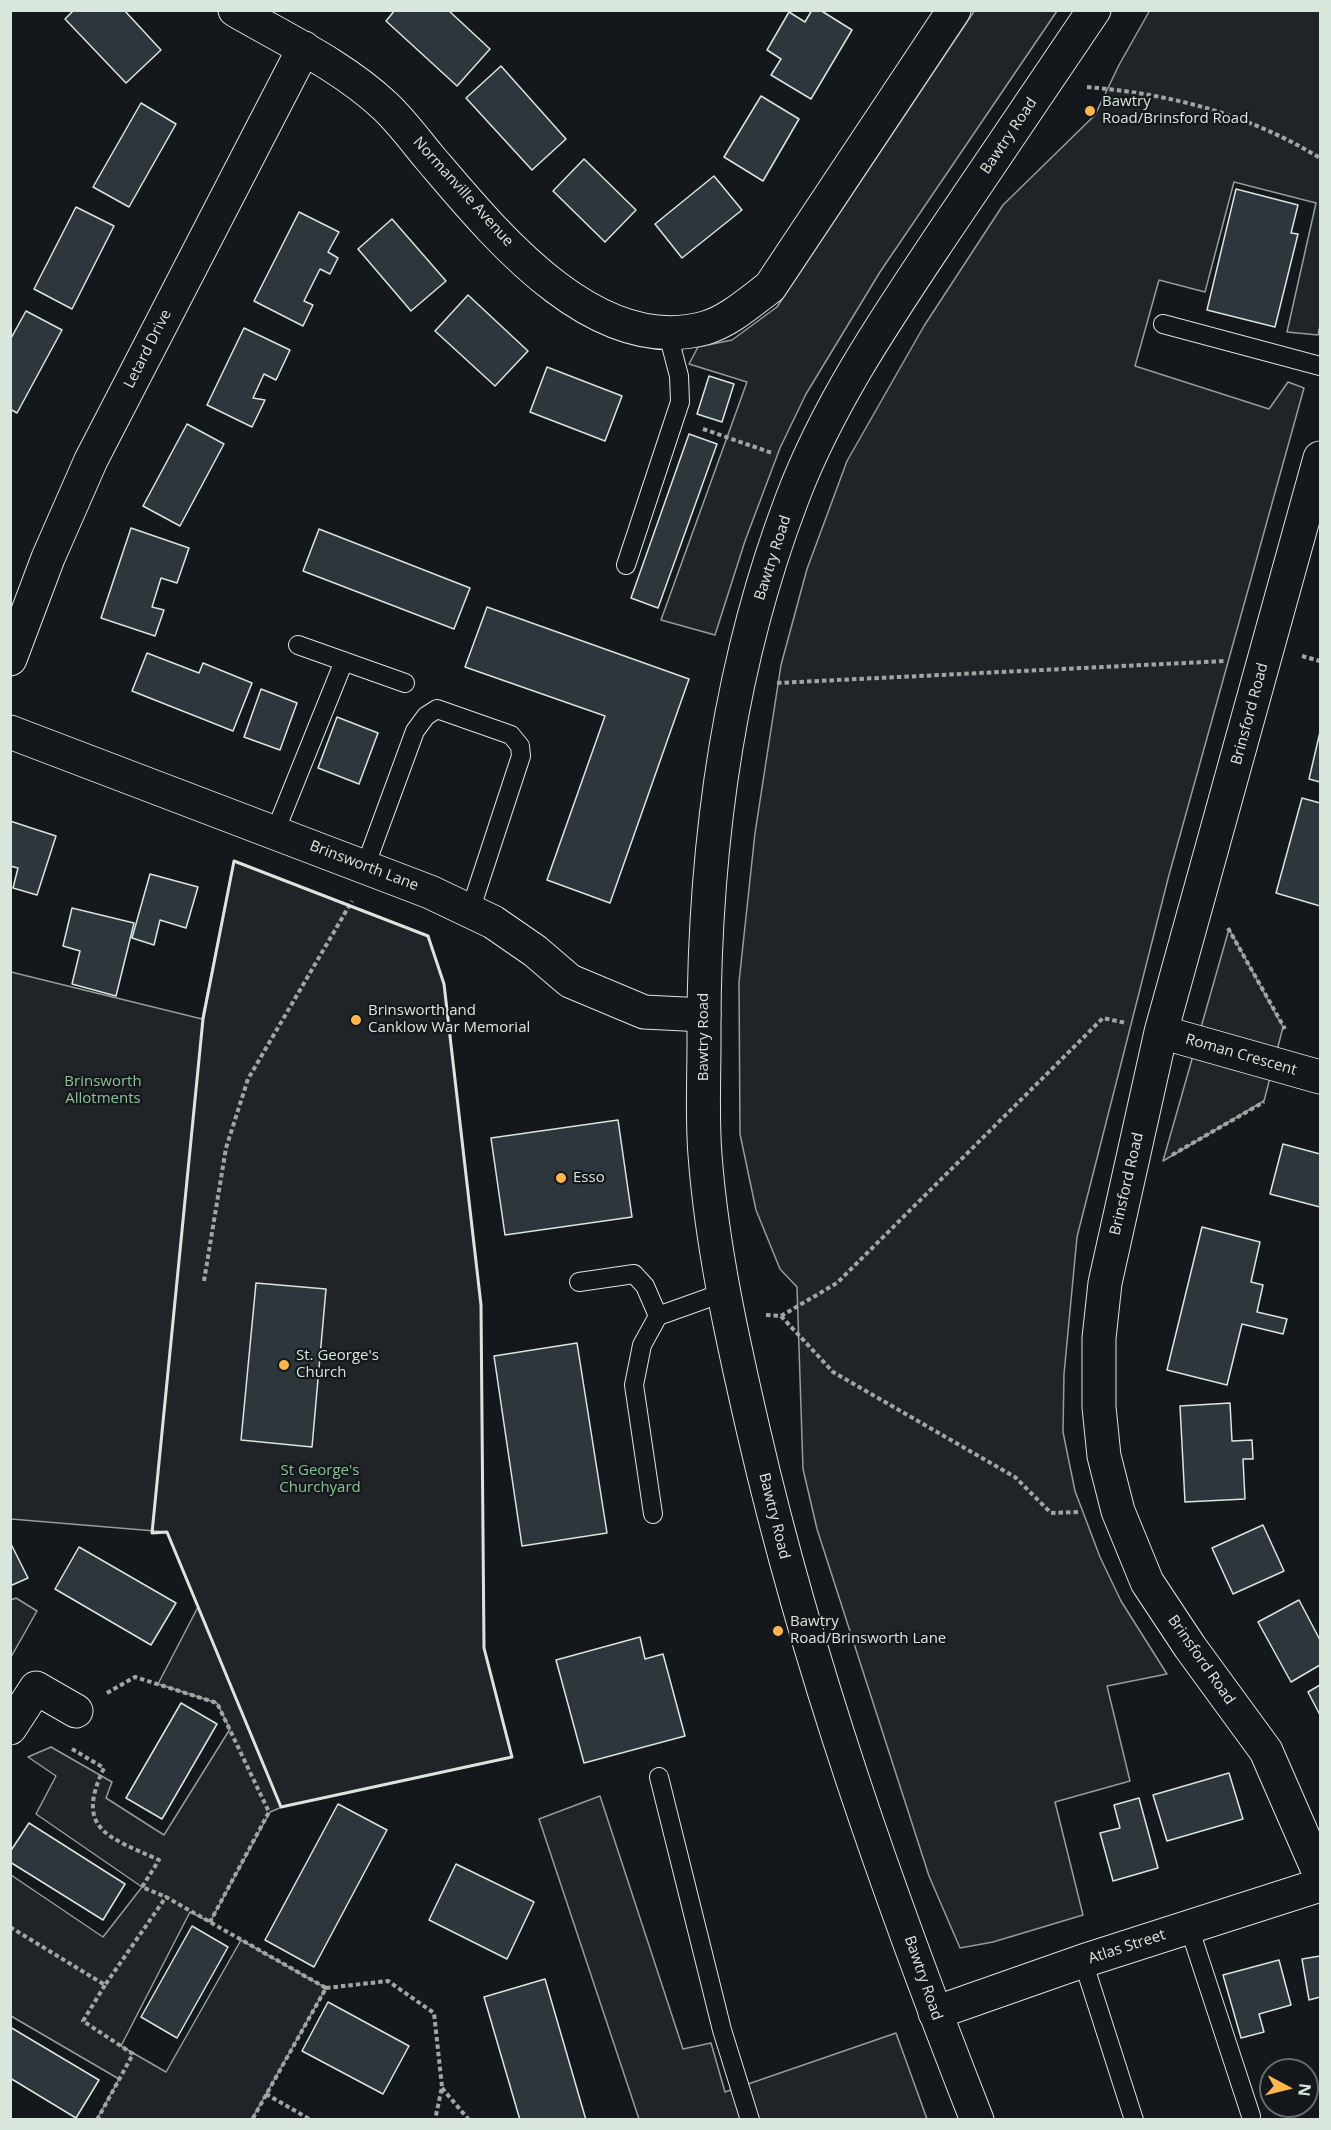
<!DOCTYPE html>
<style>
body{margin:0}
#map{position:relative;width:1331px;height:2130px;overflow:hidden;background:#14181c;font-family:"Open Sans",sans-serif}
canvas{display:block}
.frame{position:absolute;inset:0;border:12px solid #d8e6dc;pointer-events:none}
.north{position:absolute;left:1259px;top:2058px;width:60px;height:60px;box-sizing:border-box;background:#14181c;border:2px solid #626a69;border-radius:50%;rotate:97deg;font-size:16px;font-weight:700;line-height:24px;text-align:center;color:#d8e6dc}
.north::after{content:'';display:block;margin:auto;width:21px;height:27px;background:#ffb74d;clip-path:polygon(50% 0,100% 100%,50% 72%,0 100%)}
</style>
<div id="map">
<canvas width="1331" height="2130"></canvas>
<div class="frame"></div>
<div class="north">N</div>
</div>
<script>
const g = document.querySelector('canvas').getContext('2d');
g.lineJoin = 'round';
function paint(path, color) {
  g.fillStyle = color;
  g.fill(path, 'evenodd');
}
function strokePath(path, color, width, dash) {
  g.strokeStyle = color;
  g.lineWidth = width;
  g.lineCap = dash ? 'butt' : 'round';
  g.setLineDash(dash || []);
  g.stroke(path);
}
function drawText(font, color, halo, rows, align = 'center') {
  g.font = font + ' "Open Sans",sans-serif';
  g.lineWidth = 4.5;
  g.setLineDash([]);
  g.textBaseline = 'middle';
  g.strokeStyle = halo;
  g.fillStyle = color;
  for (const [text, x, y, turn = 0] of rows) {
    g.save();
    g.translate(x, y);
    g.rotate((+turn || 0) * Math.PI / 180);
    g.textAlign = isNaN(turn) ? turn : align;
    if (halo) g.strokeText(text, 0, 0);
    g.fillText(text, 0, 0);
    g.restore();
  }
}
const green = new Path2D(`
 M 975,10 L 1057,11 L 880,272 L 806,394 L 780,448 L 745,541 L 715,635 L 661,620 L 747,382 L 689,364 L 698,347 L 732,340 L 777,307 Z
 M 1150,10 L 1320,11 L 1320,325 L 1318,335 L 1287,332 L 1316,203 L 1234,182 L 1205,292 L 1159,280 L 1135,366 L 1269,409 L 1288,382 L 1304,388 L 1169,875 L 1077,1237 L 1064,1374 L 1063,1432 L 1075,1491 L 1100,1557 L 1121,1601 L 1167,1674 L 1107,1686 L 1130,1781 L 1055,1802 L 1083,1915 L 993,1942 L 960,1948 L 929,1876 L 817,1529 L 803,1469 L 797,1287 L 780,1269 L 756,1210 L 740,1134 L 739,982 L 755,833 L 781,665 L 807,569 L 847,461 L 924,326 L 1003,205 L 1095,115 L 1119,65 Z
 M 234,861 L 428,936 L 444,984 L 481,1305 L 484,1648 L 512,1757 L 282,1807 L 270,1812 L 210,1922 L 190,1912 L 121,2046 L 166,2072 L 241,1940 L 326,1988 L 252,2119 L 97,2119 L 119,2079 L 11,2016 L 11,1875 L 103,1937 L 142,1887 L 36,1814 L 56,1776 L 28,1757 L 51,1747 L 112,1782 L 106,1798 L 164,1835 L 230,1729 L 217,1703 L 158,1684 L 198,1607 L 167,1532 L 11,1519 L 11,972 L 202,1019 Z
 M 1229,929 L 1283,1027 L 1264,1101 L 1163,1161 Z
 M 16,1598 L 37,1611 L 11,1657 L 11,1600 Z
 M 600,1796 L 683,2049 L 711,2043 L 725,2092 L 896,2033 L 927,2119 L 639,2119 L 539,1819 Z`);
paint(green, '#202428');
strokePath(green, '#939e99', 1.5);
const building = new Path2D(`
 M 74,10 L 124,10 L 161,50 L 126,83 L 65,19 Z
 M 395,10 L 448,10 L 490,49 L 457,86 L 386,21 Z
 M 812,10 L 820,10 L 852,30 L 811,99 L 771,75 L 781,59 L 767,50 L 789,12 L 805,22 Z
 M 501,66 L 566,139 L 532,170 L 466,98 Z
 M 761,96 L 799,119 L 763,181 L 724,157 Z
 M 141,103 L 176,124 L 129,207 L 93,187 Z
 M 584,159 L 636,210 L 605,242 L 553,191 Z
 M 714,176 L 742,210 L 682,258 L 655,224 Z
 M 1236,189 L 1298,205 L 1291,233 L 1298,234 L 1275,327 L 1207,310 Z
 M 76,207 L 114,226 L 72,309 L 34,289 Z
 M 299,212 L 339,232 L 328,252 L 338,258 L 330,274 L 320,269 L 304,301 L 313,305 L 303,326 L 254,301 Z
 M 392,219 L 446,281 L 411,311 L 358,249 Z
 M 468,295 L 528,351 L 495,386 L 435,331 Z
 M 26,311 L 62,330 L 17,413 L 10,409 L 10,340 Z
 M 244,328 L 290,350 L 276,380 L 264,374 L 253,398 L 265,400 L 252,427 L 207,405 Z
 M 547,367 L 622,396 L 605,441 L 530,412 Z
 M 709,376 L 734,384 L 722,422 L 697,414 Z
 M 187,424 L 224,444 L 180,526 L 143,506 Z
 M 689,434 L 717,444 L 658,608 L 631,598 Z
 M 131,528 L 189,548 L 177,583 L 161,578 L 152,607 L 164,610 L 155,636 L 101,618 Z
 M 319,529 L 470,588 L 454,629 L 303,571 Z
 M 487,607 L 689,679 L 610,903 L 547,880 L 605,716 L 465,667 Z
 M 147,653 L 199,673 L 203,663 L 252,683 L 233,731 L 132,691 Z
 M 261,689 L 297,703 L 280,750 L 244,737 Z
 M 337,717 L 378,733 L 359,784 L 318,768 Z
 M 1320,732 L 1320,782 L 1309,779 Z
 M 1302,798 L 1320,803 L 1320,906 L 1276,893 Z
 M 10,821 L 56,836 L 37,895 L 13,888 L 18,868 L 10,866 Z
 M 150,874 L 198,887 L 186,928 L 160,920 L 154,945 L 132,938 Z
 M 72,908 L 134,923 L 116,996 L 72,984 L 80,951 L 63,946 Z
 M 618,1120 L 632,1217 L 505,1235 L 491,1138 Z
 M 1283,1144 L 1320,1154 L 1320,1207 L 1270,1194 Z
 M 1202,1227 L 1260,1242 L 1251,1282 L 1263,1285 L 1257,1312 L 1287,1319 L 1283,1334 L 1242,1324 L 1227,1385 L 1167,1370 Z
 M 256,1283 L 326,1289 L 312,1447 L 241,1440 Z
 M 577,1343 L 607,1533 L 522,1546 L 494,1356 Z
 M 1230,1403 L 1232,1441 L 1252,1440 L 1253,1459 L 1243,1459 L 1245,1499 L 1185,1502 L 1180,1406 Z
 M 1263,1525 L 1284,1571 L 1233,1594 L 1212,1548 Z
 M 10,1542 L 28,1578 L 10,1586 Z
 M 79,1547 L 176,1603 L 151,1645 L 55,1589 Z
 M 1299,1600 L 1320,1640 L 1320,1665 L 1291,1682 L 1258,1622 Z
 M 640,1637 L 645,1659 L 663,1654 L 685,1736 L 584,1763 L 556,1660 Z
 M 1320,1685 L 1320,1715 L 1308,1692 Z
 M 181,1703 L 217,1724 L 162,1819 L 126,1798 Z
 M 1229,1773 L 1243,1819 L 1167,1841 L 1153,1795 Z
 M 1139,1798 L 1158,1868 L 1113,1881 L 1100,1833 L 1120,1828 L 1114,1805 Z
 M 338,1804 L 387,1830 L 314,1967 L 265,1940 Z
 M 29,1823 L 125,1884 L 103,1920 L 10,1862 L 10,1852 Z
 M 456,1864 L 534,1902 L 507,1959 L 429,1920 Z
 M 192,1926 L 228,1947 L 177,2038 L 141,2017 Z
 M 1320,1956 L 1320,1997 L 1309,2000 L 1302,1959 Z
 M 1279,1960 L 1291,2005 L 1259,2014 L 1264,2032 L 1241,2038 L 1223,1975 Z
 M 545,1979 L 586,2120 L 520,2120 L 484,1997 Z
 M 328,2002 L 409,2046 L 383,2094 L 302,2051 Z
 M 10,2027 L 99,2080 L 76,2118 L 10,2078 Z`);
paint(building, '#2c363c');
strokePath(building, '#d8e6dc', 1.5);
const service = new Path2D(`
 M 1163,324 L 1320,366
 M 626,565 L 680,402 L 679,376 L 668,334
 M 298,645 L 405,683
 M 275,832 L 344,661
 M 365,867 L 415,731 L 426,716 L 437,709 L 511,735 L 520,746 L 521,756 L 470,911
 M 579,1282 L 634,1274 L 645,1286 L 658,1316
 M 653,1514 L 634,1385 L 642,1345 L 658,1316 L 725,1292
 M 659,1777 L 722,2030 L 750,2120
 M 1189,1927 L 1251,2116
 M 1083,1961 L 1134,2120`);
const minor = new Path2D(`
 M 235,10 C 286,40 341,65 385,106 C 401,121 415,140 429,157 C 493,232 594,359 705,328 C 729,321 750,302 770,287 L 954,10
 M 1320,458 L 1161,1032 L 1105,1283 L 1099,1338 L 1099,1407 L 1104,1456 L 1118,1511 L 1147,1582 L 1190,1647 L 1266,1751 L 1320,1875
 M 10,659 L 48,558 L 91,460 L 304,48
 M 1161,1032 L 1320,1077
 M 10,1728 L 36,1688 L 76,1711
 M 935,2013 L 1083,1961 L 1320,1885`);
const tertiary = new Path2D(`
 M 10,732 L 430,892 L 493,922 L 535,951 L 570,981 L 644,1012 L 704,1015`);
const primary = new Path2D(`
 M 977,2120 C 889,1896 808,1667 754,1433 C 733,1342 712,1248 705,1155 C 702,1118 704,1080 704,1042 C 703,858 726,672 792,499 C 828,404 886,319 942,235 C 993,160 1043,85 1094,10`);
strokePath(service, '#d8e6dc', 20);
strokePath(minor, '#d8e6dc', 35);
strokePath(tertiary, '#d8e6dc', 35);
strokePath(primary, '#d8e6dc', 35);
strokePath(new Path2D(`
 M 1087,87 C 1171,94 1248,114 1320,158
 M 703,429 L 772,453
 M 1302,656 L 1320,661
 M 777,683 L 1225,661
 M 1228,928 L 1285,1029
 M 1172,1155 L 1264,1102
 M 204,1281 L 226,1148 L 248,1079 L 352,901
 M 766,1315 L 781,1316 L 833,1372 L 1015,1477 L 1051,1513 L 1081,1512
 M 781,1316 L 837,1283 L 1103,1018 L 1126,1023
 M 107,1693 L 135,1677 L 217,1703 L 269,1812 L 210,1922
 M 72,1749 L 104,1768 C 74,1830 109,1837 159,1860 L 142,1887 L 166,1897
 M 10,1927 L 105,1985 L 166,1897 L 326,1988 L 252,2120
 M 326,1988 L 388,1981 L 434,2013 L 442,2087 L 435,2120
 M 442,2088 L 469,2120
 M 266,2094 L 311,2120
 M 97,2120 L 133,2054 L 83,2021 L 105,1985`), '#9da8a2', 4, [4.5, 3]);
strokePath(service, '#14181c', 18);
strokePath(minor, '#14181c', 33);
strokePath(tertiary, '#14181c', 33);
strokePath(primary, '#14181c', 33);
strokePath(new Path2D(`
 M 234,861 L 428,936 L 444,984 L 481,1305 L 484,1648 L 512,1757 L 281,1807 L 167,1532 L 152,1533 L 203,1019 Z`), '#d8e6dc', 3);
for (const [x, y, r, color] of [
 [1090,111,6,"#ffb74d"],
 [356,1020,6,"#ffb74d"],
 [561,1178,6,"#ffb74d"],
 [284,1365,6,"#ffb74d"],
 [778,1631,6,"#ffb74d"]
]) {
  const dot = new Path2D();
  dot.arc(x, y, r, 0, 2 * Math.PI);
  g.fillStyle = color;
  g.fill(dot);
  strokePath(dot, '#14181c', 2);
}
drawText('15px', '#d8e6dc', '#14181c', [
 ["Bawtry",1102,102],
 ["Road/Brinsford Road",1102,119],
 ["Brinsworth and",368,1011],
 ["Canklow War Memorial",368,1028],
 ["Esso",573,1178],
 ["St. George's",296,1356],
 ["Church",296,1373],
 ["Bawtry",790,1622],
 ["Road/Brinsworth Lane",790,1639]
], 'left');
drawText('15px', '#d8e6dc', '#14181c', [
 ["Bawtry Road",1009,136,-56],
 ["Normanville Avenue",463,192,48],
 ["Letard Drive",148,349,-63],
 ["Bawtry Road",773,558,-72],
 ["Brinsford Road",1250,714,-75],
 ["Brinsworth Lane",364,866,21],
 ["Bawtry Road",704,1037,-90],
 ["Roman Crescent",1241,1055,16],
 ["Brinsford Road",1127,1184,-77],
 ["Bawtry Road",774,1516,76],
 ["Brinsford Road",1201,1660,55],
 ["Atlas Street",1127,1947,-18],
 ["Bawtry Road",923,1978,71]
]);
drawText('15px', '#8ac095', '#14181c', [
 ["Brinsworth",103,1082],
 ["Allotments",103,1099],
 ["St George's",320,1471],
 ["Churchyard",320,1488]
]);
</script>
